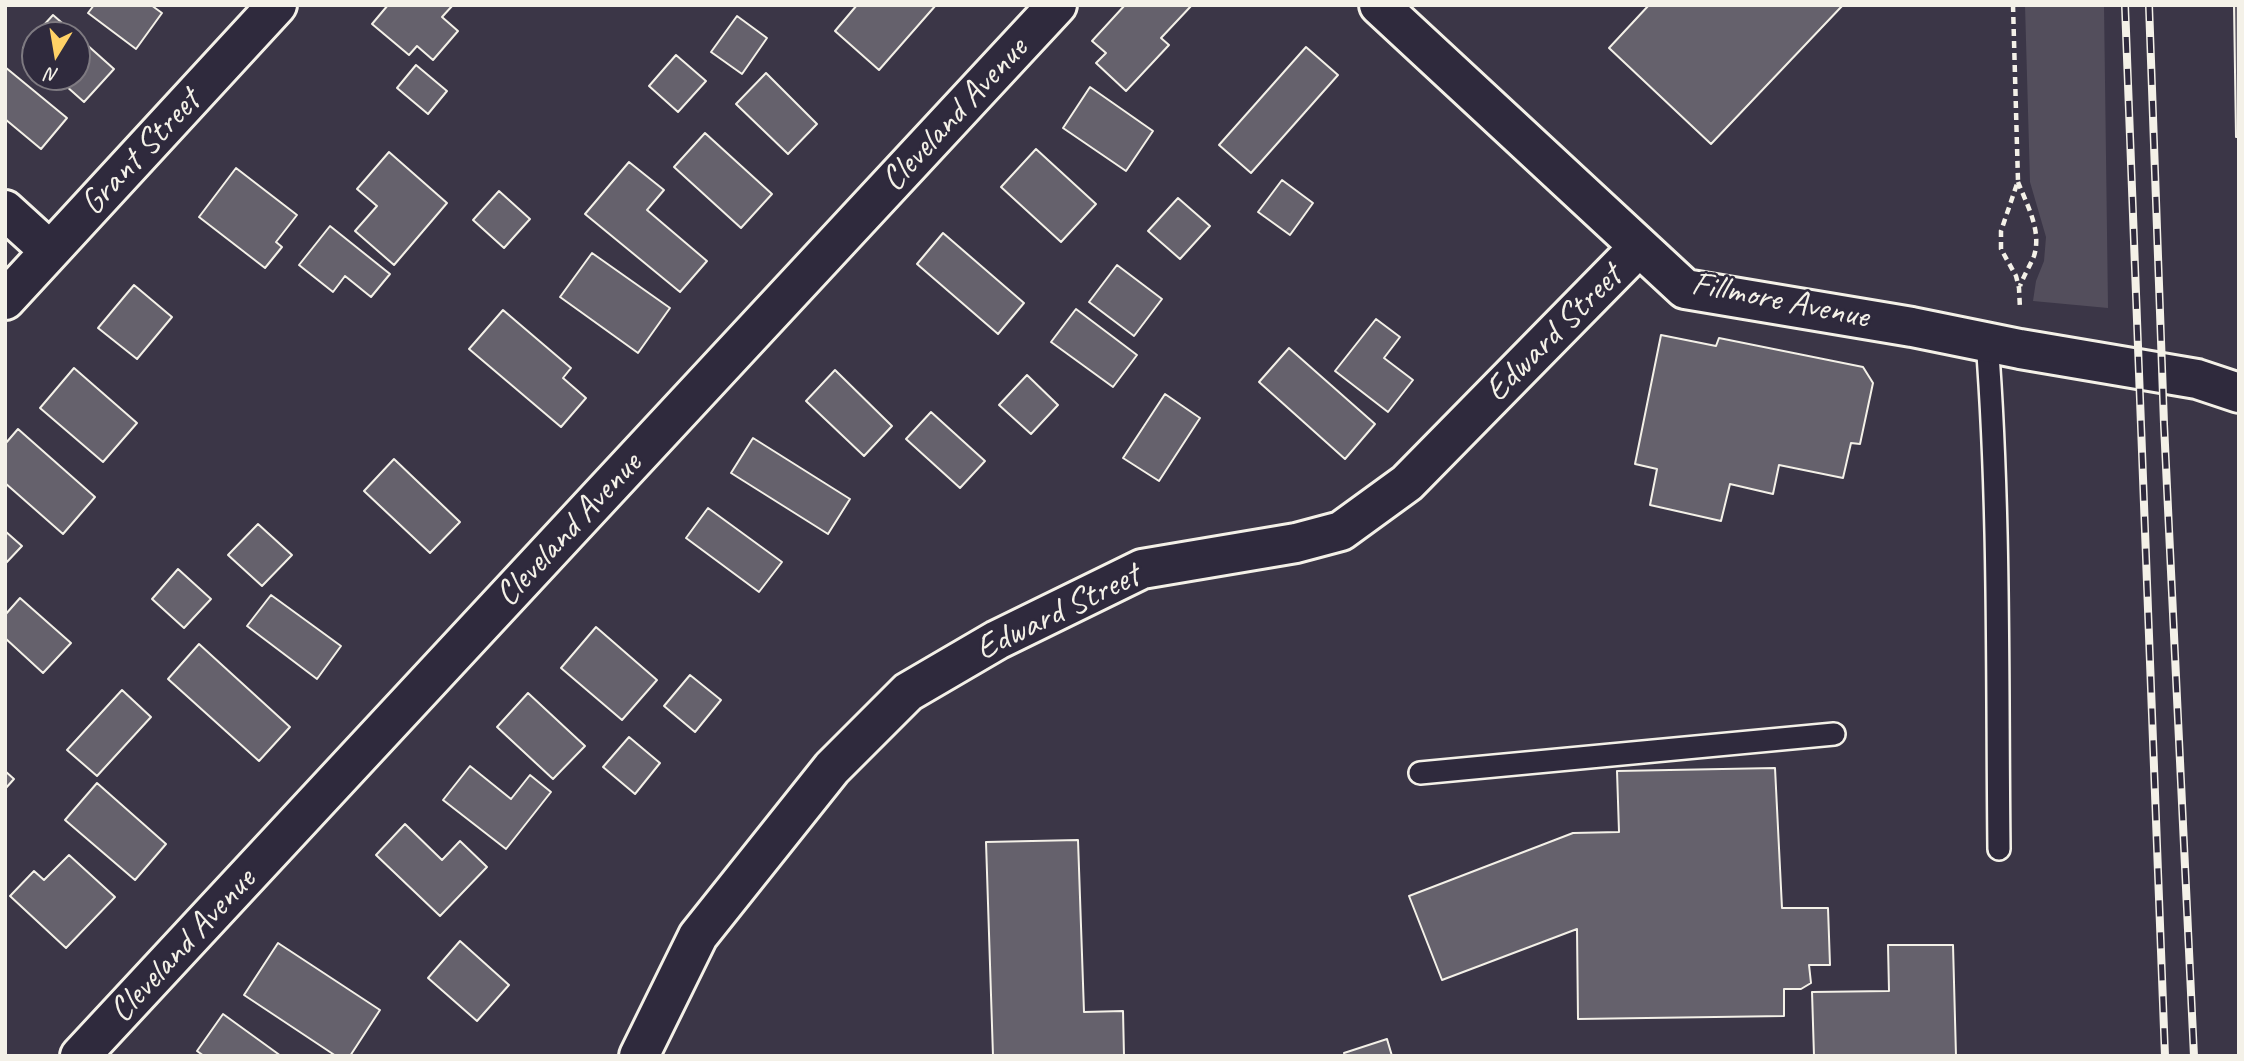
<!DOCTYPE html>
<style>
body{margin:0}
#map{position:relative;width:2244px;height:1061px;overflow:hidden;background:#3b3647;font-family:Caveat,sans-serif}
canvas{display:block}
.frame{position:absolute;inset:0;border:7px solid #f4f1e8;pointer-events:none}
.north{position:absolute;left:21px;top:21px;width:70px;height:70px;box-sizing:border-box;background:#2f2a3d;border:2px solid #7e7a81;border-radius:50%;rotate:191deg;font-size:19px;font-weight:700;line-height:28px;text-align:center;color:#f4f1e8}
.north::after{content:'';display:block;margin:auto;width:24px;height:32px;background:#ffd166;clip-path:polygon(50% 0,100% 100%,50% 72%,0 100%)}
</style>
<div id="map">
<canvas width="2244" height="1061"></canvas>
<div class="frame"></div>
<div class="north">N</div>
</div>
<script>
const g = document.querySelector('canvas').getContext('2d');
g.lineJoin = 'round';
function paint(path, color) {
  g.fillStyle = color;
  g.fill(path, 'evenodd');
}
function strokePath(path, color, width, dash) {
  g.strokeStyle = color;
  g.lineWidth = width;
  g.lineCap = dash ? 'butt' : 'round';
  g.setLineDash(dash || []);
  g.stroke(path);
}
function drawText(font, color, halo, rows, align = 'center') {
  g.font = font + ' Caveat,sans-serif';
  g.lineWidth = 5;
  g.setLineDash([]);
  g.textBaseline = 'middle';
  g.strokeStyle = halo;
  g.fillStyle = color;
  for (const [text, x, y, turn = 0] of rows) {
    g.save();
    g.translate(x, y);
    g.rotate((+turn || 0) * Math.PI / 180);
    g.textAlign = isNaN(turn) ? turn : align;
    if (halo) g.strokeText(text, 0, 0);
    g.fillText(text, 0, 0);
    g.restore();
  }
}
paint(new Path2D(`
 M 2025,5 L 2104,5 L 2108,308 L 2033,301 L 2036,281 L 2044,261 L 2046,237 L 2030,182 Z`), '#534e5c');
const building = new Path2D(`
 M 94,5 L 151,5 L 162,13 L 136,49 L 88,13 Z
 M 388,5 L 453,5 L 442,17 L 458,31 L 433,60 L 417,46 L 409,55 L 372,24 Z
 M 857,5 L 936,5 L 879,70 L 835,31 Z
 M 1125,5 L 1192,5 L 1161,38 L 1169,45 L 1126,91 L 1096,63 L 1106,53 L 1092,41 Z
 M 1649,5 L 1843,5 L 1711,144 L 1609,48 Z
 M 2234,5 L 2239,5 L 2239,137 L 2236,137 Z
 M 53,15 L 76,35 L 35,35 L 35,59 L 23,48 Z
 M 737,16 L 767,38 L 742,74 L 711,52 Z
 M 77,36 L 114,69 L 84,102 L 56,77 L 77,77 Z
 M 1306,47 L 1338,75 L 1251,173 L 1219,145 Z
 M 676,55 L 706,81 L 678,112 L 649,86 Z
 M 416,65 L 447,91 L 428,114 L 397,88 Z
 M 5,67 L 67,118 L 41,149 L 5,119 Z
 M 766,73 L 817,124 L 788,154 L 736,104 Z
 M 1090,87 L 1153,131 L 1126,171 L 1063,128 Z
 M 705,133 L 772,194 L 741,228 L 674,167 Z
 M 1036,149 L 1096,204 L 1061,242 L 1001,187 Z
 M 389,152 L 447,203 L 394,265 L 355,231 L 377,206 L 357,189 Z
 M 629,162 L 664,190 L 647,210 L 707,261 L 680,292 L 585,214 Z
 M 236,168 L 297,215 L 276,242 L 282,247 L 265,268 L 199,217 Z
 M 1282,180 L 1313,203 L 1290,235 L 1258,212 Z
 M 499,191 L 530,219 L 504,248 L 473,220 Z
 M 1178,198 L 1210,226 L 1180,259 L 1148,231 Z
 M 330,226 L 390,274 L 371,297 L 345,276 L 333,292 L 299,265 Z
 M 943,233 L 1024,303 L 998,334 L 917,264 Z
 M 592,253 L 670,308 L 638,353 L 560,297 Z
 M 1117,265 L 1162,299 L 1134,336 L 1089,302 Z
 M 134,285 L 172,317 L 137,359 L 98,328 Z
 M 1076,309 L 1137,355 L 1113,387 L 1051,342 Z
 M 503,310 L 571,368 L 563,378 L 586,398 L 561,427 L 469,349 Z
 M 1376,319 L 1400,337 L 1384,358 L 1413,380 L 1388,412 L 1335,371 Z
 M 1661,335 L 1716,346 L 1719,338 L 1863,367 L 1873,383 L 1860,444 L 1851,443 L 1843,478 L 1779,465 L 1773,494 L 1730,484 L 1721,521 L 1650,505 L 1657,469 L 1635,464 Z
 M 1289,348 L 1375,424 L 1345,459 L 1259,382 Z
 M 74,368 L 137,423 L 103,462 L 40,408 Z
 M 835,370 L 892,426 L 864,456 L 806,401 Z
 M 1027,375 L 1058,405 L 1031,434 L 999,405 Z
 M 1165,394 L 1200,418 L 1159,481 L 1123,458 Z
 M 931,412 L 985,461 L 960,488 L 906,439 Z
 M 18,429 L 95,497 L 63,534 L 5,483 L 5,444 Z
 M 753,438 L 850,499 L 828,534 L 731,473 Z
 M 394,459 L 460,522 L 430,553 L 364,491 Z
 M 708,508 L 782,562 L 759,592 L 686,538 Z
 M 258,524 L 292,555 L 262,586 L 228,555 Z
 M 5,531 L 22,546 L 5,564 Z
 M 178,569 L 211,599 L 184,628 L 152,599 Z
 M 271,595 L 341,646 L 317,679 L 247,626 Z
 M 20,598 L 71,643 L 43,673 L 5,638 L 5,615 Z
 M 596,627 L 657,680 L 622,720 L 561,668 Z
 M 199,644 L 290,727 L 259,761 L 168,679 Z
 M 690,675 L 721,700 L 695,732 L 664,706 Z
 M 122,690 L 151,717 L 97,776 L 67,750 Z
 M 528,693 L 585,746 L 553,779 L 497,727 Z
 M 629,737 L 660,763 L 635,794 L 603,767 Z
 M 470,766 L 511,799 L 530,775 L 551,792 L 506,849 L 443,800 Z
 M 1775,768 L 1782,908 L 1828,908 L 1830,965 L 1809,965 L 1811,983 L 1801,989 L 1784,989 L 1784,1016 L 1578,1019 L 1577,929 L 1442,980 L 1409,896 L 1573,833 L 1619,832 L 1617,771 Z
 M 5,771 L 14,779 L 5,789 Z
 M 97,783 L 166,844 L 135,880 L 65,820 Z
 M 405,824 L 442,860 L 460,841 L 487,867 L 440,916 L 376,855 Z
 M 1078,840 L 1084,1012 L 1123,1011 L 1124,1056 L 993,1056 L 986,842 Z
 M 69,855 L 115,897 L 66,948 L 10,896 L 34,871 L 44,880 Z
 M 460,941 L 509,985 L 477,1021 L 428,978 Z
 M 278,943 L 380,1010 L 350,1056 L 336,1056 L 244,995 Z
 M 1888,945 L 1953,945 L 1956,1056 L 1814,1056 L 1812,992 L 1889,991 Z
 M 223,1014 L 281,1056 L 204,1056 L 197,1051 Z
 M 1387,1039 L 1392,1056 L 1345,1056 L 1344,1053 Z`);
paint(building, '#65616c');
strokePath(building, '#f4f1e8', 2);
const service = new Path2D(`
 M 1987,341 C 2000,510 1997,680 1999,849
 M 1420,773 L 1834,734`);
const minor = new Path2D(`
 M 1379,5 L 1685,289 L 1912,327 L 2020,349 L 2197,379 L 2239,393
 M 5,210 L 50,251
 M 5,300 L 277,5
 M 80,1056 L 1057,5
 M 639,1056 L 698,936 L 832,768 L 908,692 L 997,640 L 1142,569 L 1296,543 L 1341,531 L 1407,483 L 1639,247`);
strokePath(service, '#f4f1e8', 26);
strokePath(minor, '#f4f1e8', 44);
strokePath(new Path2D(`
 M 2013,5 L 2018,181 L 2001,231 L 2001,249 L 2016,276 L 2019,288 L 2020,309
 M 2018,182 C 2027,205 2042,231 2034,256 C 2030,266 2024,275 2020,286`), '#f4f1e8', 4.5, [7, 5]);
strokePath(service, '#2f2a3d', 21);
strokePath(minor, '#2f2a3d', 38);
const rail = new Path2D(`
 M 2125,5 L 2165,1056
 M 2149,5 L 2164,424 L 2194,1056`);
strokePath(rail, '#f4f1e8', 8);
strokePath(rail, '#2f2a3d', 5, [16]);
drawText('35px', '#f4f1e8', '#2f2a3d', [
 ["Cleveland Avenue",955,115,-47],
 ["Grant Street",141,153,-47],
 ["Fillmore Avenue",1780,301,11],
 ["Edward Street",1554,334,-45],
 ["Cleveland Avenue",569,530,-47],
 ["Edward Street",1058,613,-26],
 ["Cleveland Avenue",183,946,-47]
]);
</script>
